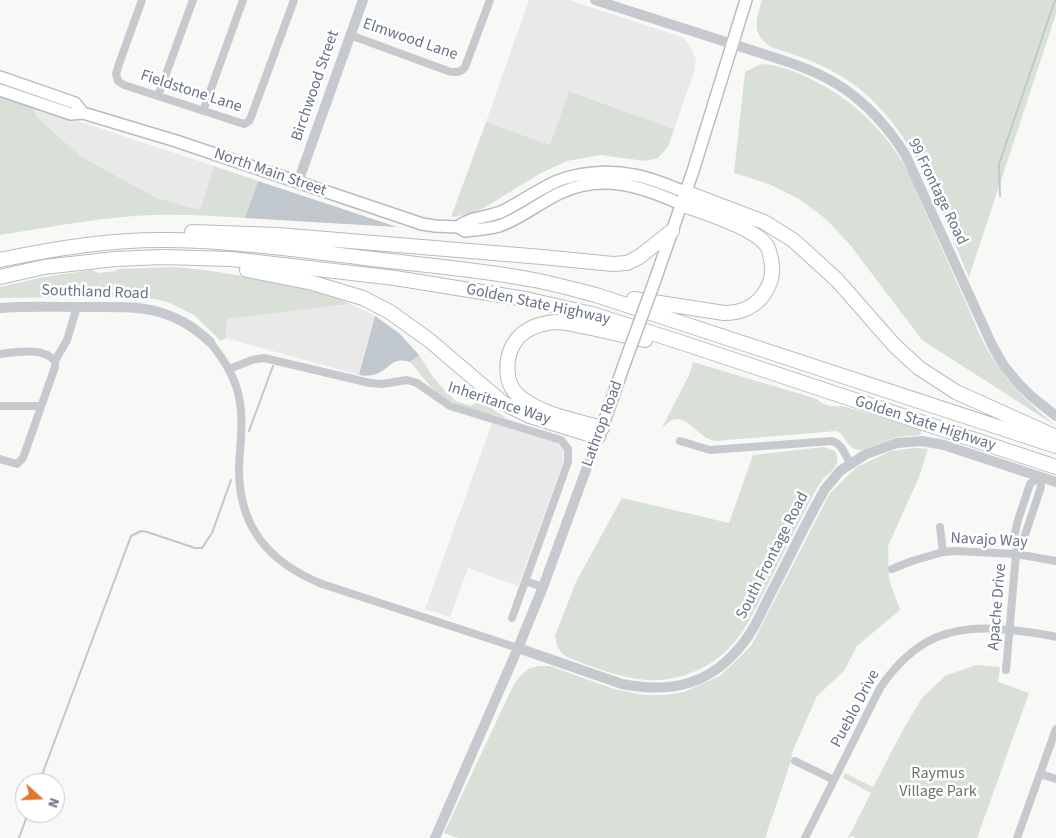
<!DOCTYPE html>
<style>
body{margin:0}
#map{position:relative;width:1056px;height:838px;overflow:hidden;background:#f8f8f6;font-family:"Source Sans 3",sans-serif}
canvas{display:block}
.north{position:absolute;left:15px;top:773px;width:50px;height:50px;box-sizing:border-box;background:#fff;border:1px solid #c3c7cf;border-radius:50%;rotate:110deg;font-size:14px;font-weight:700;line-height:20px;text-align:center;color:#687386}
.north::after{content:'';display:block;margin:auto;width:18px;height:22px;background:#df782f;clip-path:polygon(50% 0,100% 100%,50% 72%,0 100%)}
</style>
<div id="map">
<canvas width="1056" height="838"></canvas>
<div class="north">N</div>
</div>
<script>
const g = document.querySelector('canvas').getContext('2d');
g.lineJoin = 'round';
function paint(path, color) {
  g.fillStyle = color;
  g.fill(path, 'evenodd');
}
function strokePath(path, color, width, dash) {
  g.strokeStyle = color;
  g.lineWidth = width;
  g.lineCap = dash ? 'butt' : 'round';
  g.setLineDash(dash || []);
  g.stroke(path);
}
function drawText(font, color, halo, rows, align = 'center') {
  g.font = font + ' "Source Sans 3",sans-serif';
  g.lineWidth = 5;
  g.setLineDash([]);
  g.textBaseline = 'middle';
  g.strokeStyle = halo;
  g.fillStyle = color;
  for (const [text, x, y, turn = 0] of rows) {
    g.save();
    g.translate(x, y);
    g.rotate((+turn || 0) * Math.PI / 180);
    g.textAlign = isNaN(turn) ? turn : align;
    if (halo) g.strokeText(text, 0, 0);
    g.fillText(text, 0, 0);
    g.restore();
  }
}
paint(new Path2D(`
 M 529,0 L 569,0 L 682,37 L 691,47 L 696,60 L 694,72 L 674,129 L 570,91 L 550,145 L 486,122 Z
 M 32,106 L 214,166 L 200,210 L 157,198 L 80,156 L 36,116 Z
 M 350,304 L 375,316 L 359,375 L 226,338 L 227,319 Z
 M 492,423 L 553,441 L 563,449 L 563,462 L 518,586 L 468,568 L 450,617 L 425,609 Z`), '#e9e9e9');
paint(new Path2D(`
 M 762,0 L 1056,0 L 1056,14 L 969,277 C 937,203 910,113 834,72 C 814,61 793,54 771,47 C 751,34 756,20 762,0 Z
 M 761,64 C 782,65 805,75 824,86 C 853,102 877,125 896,152 C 908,169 916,190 924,209 C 938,240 952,272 966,303 C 974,321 981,340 992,357 C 1009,385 1031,405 1056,426 L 922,340 L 851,246 L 826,219 L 799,199 L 769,184 L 734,173 L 745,72 Z
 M 569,91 L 674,129 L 668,147 L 658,158 L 645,161 L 600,155 L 567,161 L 541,173 L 482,209 L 470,214 L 451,217 L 486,122 L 550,145 Z
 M 0,95 L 32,106 L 36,116 L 80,156 L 157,198 L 200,210 L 214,166 L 258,181 L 245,218 C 214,216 184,214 153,215 C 102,217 50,227 0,235 Z
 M 173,267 C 206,269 239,275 272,282 C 299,287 325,292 350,304 L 227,319 L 226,338 L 221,341 L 194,315 L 170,303 L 155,299 L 132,296 L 0,298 L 0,287 L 44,277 L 91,270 L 99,273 L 116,271 L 117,269 Z
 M 419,355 L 433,377 L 446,392 L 456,401 L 471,406 L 480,399 L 494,410 L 508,419 C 486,412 458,408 439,394 C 427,385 420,372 410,362 Z
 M 693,362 L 817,399 C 822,405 835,408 842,406 L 922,429 L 920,435 L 897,437 L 861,450 C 847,450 847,437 837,431 L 715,441 C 694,437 683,402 661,430 L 690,373 Z
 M 824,447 L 835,451 C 842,465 832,470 823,479 C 819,485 815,491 812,497 C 798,524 785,550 772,576 C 750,619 737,657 688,674 C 674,679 661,681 646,680 C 620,678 594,667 569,658 L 562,654 L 557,645 L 555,636 L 576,582 L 622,498 L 729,523 L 753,455 Z
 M 915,448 L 928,449 L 919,477 L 888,546 L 889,579 L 900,610 L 857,646 L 844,671 L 817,696 L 793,750 L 790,764 L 765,838 L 458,838 L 444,833 L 514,684 L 521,675 L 530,668 L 540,666 L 550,666 L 614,689 L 644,695 L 665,695 L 684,692 L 720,676 L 751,646 L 830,493 L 857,467 L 891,451 Z
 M 976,665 L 1000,667 L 998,682 L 1029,693 L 977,838 L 855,838 L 853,836 L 848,838 L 871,793 L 843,778 L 845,773 L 873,787 L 904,728 L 922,698 L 945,676 Z`), '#d9e0d7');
paint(new Path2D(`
 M 258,181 L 397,227 L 245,218 Z
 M 375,316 L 399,333 L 419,355 L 410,362 C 391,356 391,369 376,374 C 371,376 365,376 359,375 Z`), '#c0c7cd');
strokePath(new Path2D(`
 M 1000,196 L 999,164 L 1055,0
 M 249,431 L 273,366
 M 39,783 L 131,536 L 141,531 L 147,532 L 195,548 L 202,548 L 212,533 L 231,480
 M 19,838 L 28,813`), '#c0c7cd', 2);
const secondary = new Path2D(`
 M 0,77 L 75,103 L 83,113
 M 0,90 L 71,114 L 83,113 L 176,141 L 422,224 L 435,226 L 458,227 L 465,231 C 476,230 488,229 499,226 C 520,219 539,203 560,193 C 602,173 641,186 681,204
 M 458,227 C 467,218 488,217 501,212 C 519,203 536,191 555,182 C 578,172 609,170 634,175 C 652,178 669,186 685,192
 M 655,280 L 693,171 L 746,0
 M 599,436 L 625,362`);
const motorway = new Path2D(`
 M 685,192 L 764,222 L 793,240 L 837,280 L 894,345 L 919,368 L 956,392 L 1056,437
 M 192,232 L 278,235 L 542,257 L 613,264 L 627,263 L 639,257 L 672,231
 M 0,260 C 55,248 112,239 169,240 C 235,241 300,250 365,258 C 421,265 478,269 534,280 C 555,284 576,290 596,295 L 1056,446
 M 247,270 L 313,283 L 363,298 L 390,312 L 429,340 L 503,403 L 530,416 L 598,437
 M 0,277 L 44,267 L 115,259 L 163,257 L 231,259 L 395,278 L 525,299 L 592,314 L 680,342 L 1056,467
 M 634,299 L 724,313 C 740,313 755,307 764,294 C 770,285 773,275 772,265 C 771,259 770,251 767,246 C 755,228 703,212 681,204
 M 602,428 C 575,420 542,415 520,397 C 503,384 504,354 518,338 C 527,328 542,323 556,322 C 566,322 576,325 586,327 C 606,331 626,336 645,340`);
strokePath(secondary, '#b8bcc2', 14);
strokePath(motorway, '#b9bbbf', 16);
strokePath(new Path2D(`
 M 142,0 L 119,64 L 116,74 L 118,81 L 124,85 L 244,124 L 249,121 L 251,117 L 294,0
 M 350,35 L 448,71 C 455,73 461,73 465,67 L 490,0
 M 158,96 L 193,0
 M 203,111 L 243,0
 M 210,342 C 224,360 237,379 240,403 C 244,426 239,449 239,472 C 240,530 271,563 322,584 L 518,648
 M 0,354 C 16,352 43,347 55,361 L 55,367 L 23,458 L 17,464 L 0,459
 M 55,361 L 67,340 L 77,307
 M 229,369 L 252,360 L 264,358 L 370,383 L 382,384 L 407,380 L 417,383 L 450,406 L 561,440 L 568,449 L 568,462 L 512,618
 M 0,406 L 41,406
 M 680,441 L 710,450 L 832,441 C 842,444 845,454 850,464
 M 940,527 L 943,552
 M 1017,546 L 1014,537 L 1018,520 L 1030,484 L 1039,476
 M 892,569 L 912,561 L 943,552 L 955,551 L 1016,554 L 1056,561
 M 525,581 L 543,587
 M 1006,670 L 1016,554 L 1017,546 L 1024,538 L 1041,487 L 1039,476
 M 795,761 L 834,780
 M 1040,774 L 1056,779
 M 805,838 L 880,688 C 914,638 951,623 1010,630 C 1026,632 1041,633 1056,637
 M 1017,838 L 1056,729`), '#c6c9cd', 8);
strokePath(new Path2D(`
 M 595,0 C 647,17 699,33 751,50 C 784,61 817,69 846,90 C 870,107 889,129 905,154 L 992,345 L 1004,366 L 1018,383 L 1031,396 L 1056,416
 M 298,182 L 363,0
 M 0,308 C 27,306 54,307 81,307 C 133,307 169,303 210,342
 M 518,648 L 622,684 C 673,694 712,684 744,642 C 756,627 763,608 772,591 C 790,557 806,522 825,489 L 840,471 L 866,454 L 897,443 L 922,441 L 944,445 L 1056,482
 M 435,838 L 518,648 L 543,587 L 598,437`), '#c6c9cd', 10);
strokePath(secondary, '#fff', 11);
strokePath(motorway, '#fff', 14);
const secondaryBridge = new Path2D(`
 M 625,362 L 655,280`);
strokePath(secondaryBridge, '#b8bcc2', 14, []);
strokePath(secondaryBridge, '#fff', 11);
drawText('16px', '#687386', '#fff', [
 ["Elmwood Lane",410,40,19],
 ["Birchwood Street",316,86,-71],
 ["Fieldstone Lane",191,92,18],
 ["North Main Street",270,173,19],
 ["99 Frontage Road",937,192,64],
 ["Southland Road",95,293,2],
 ["Golden State Highway",538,305,12],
 ["Inheritance Way",499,404,18],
 ["Lathrop Road",603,424,-70],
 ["Golden State Highway",925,424,18],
 ["Navajo Way",989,541,3],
 ["South Frontage Road",773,556,-63],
 ["Apache Drive",998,607,-85],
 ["Pueblo Drive",856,709,-62]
]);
drawText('16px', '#637963', '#fff', [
 ["Raymus",938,774],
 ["Village Park",938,792]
]);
</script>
